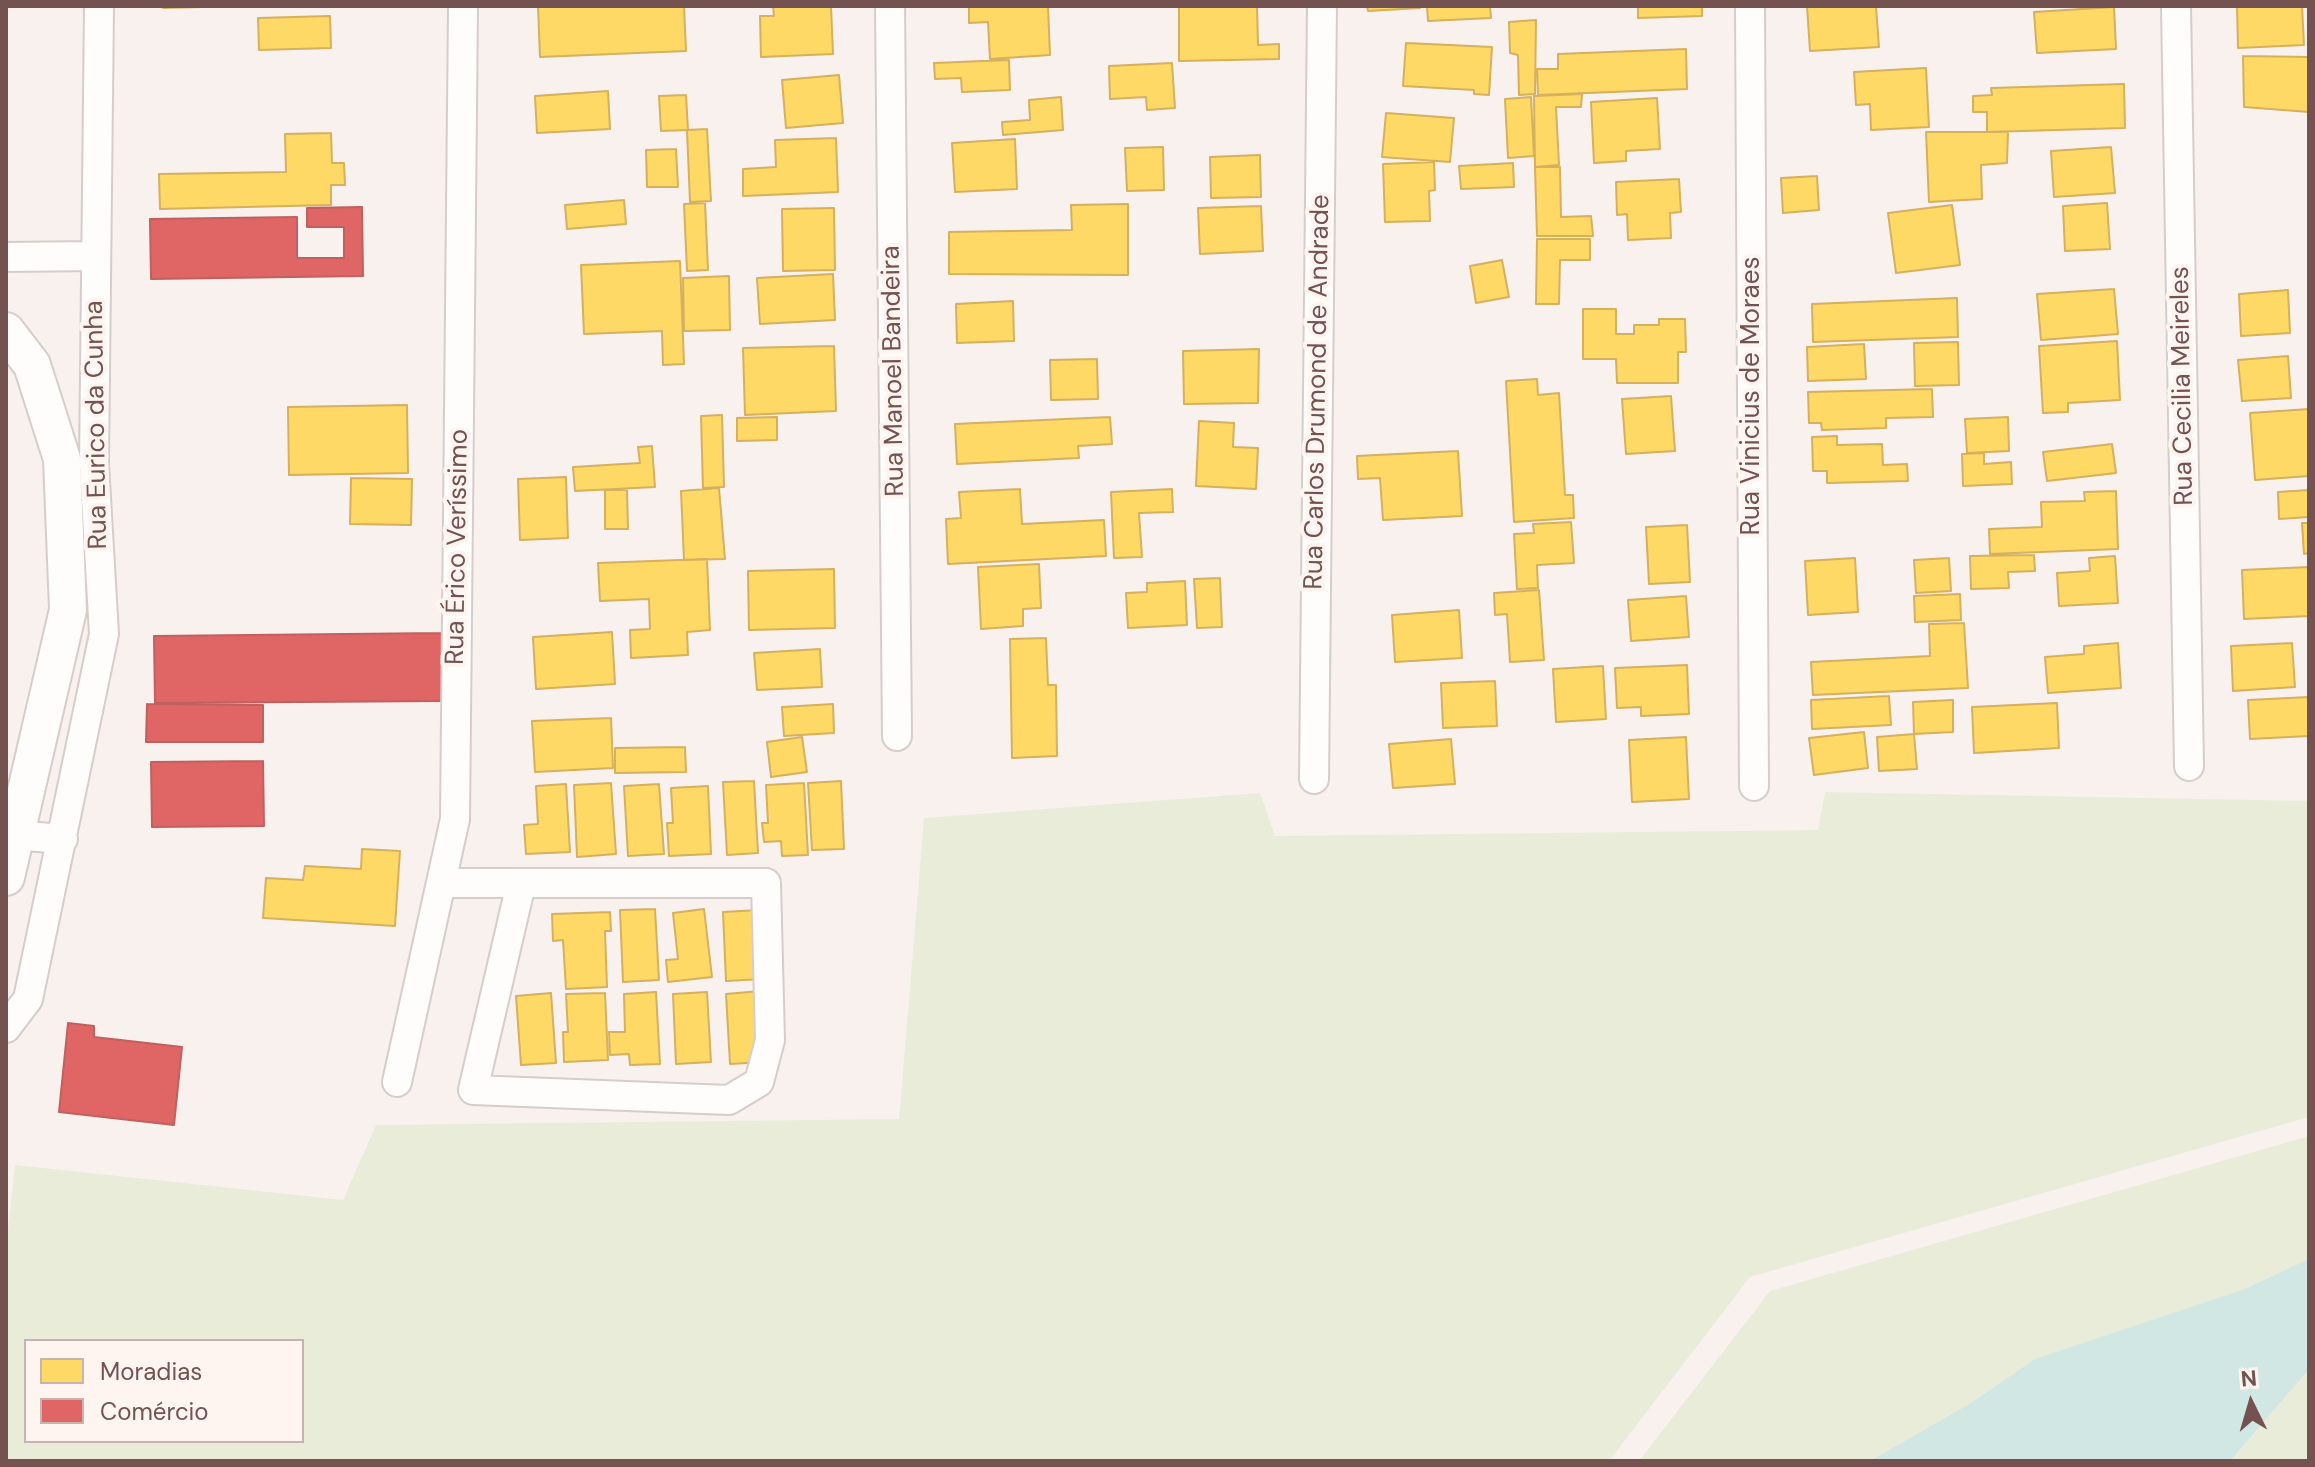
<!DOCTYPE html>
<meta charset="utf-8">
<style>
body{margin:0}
#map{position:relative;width:2315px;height:1467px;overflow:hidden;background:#f8f1ee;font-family:"DM Sans",sans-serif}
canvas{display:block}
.frame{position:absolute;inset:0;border:8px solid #745250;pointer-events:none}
.legend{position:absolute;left:24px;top:1339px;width:280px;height:104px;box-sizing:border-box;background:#fef5f1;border:2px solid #c7b4b1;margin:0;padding:10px 14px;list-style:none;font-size:24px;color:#745250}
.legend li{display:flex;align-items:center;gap:16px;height:40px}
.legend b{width:40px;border:2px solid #c7b4b1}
.north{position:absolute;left:2211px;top:1363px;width:80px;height:80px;-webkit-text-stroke:6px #fef5f1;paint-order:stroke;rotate:355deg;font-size:22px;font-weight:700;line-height:32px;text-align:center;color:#745250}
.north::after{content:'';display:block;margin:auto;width:28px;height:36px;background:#745250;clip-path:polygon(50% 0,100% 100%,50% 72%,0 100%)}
</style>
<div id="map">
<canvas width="2315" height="1467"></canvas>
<div class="frame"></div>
<ul class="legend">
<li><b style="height:22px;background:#ffd966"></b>Moradias</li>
<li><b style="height:22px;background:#e06666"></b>Comércio</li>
</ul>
<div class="north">N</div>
</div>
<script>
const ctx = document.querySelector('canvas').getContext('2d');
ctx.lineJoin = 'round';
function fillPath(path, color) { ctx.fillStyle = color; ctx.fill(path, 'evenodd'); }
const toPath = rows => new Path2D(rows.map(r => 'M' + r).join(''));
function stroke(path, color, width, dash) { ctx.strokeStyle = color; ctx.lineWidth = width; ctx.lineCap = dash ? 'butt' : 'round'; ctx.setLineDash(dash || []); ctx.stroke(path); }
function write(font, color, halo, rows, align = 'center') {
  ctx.font = font + ' "DM Sans",sans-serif'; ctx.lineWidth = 8; ctx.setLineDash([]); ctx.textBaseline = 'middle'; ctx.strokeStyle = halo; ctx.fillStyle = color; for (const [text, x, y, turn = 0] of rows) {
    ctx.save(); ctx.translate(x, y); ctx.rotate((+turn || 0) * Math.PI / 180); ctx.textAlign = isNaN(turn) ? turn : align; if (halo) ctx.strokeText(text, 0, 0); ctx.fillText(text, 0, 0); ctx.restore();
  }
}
const green = toPath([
 [1825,792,2309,801,2309,1117,1750,1277,1609,1461,6,1461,6,1248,15,1165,343,1200,376,1125,899,1119,924,818,1260,793,1275,836,1818,830],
 [26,1341,302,1341,302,1441,26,1441],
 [2309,1136,2309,1461,1639,1461,1770,1291]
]);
const water = toPath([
 [2309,1259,2309,1369,2230,1461,1870,1461,1971,1403,2035,1359,2245,1289]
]);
const homes = toPath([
 [163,6,243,6,163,8,163,6],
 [538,6,684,6,686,51,540,57,538,6],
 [773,6,831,6,833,54,761,57,760,16,774,16,773,6],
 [969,6,1048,6,1050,55,990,59,988,22,969,23,969,6],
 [1179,6,1257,6,1258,45,1279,44,1279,59,1179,61,1179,6],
 [1367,6,1420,6,1420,8,1368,11,1367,6],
 [1427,6,1490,6,1491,18,1428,21,1427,6],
 [1638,6,1702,6,1702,16,1638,18,1638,6],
 [1807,6,1876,6,1879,47,1810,51,1807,6],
 [2237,6,2302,6,2304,45,2238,48,2237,6],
 [2114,7,2116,49,2037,53,2034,12,2114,7],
 [330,16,331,48,259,50,258,18,330,16],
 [1536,20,1535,94,1519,95,1518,55,1510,53,1509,22,1536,20],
 [1406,43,1492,47,1489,95,1474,94,1474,90,1403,86,1406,43],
 [1686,49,1687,89,1538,95,1537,69,1558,69,1558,54,1686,49],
 [2243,56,2309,57,2309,112,2244,107,2243,56],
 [1009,60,1010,90,962,92,961,78,935,79,934,63,1009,60],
 [1172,63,1175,108,1147,110,1146,97,1110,99,1109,66,1172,63],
 [1926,68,1929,127,1871,130,1870,104,1856,105,1854,72,1926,68],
 [839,75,843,123,786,128,782,80,839,75],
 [2124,84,2125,128,1987,132,1987,112,1973,112,1973,96,1992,95,1991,88,2124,84],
 [608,91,610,129,537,133,535,96,608,91],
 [1582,94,1581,107,1556,107,1559,165,1535,167,1534,96,1582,94],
 [686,95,688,130,661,131,659,96,686,95],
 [1061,97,1063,130,1003,135,1002,122,1030,120,1029,100,1061,97],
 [1531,97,1534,156,1508,158,1505,99,1531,97],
 [1657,98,1660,149,1626,151,1626,161,1594,163,1591,102,1657,98],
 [1386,113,1454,118,1450,162,1382,157,1386,113],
 [707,129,711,201,690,202,687,130,707,129],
 [1926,132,2008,132,2007,163,1981,165,1982,199,1929,202,1926,132],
 [331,133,332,163,344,163,345,185,331,185,331,205,160,209,159,174,286,172,285,134,331,133],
 [836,138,838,192,743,196,743,169,776,167,775,140,836,138],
 [1015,139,1017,189,955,192,952,143,1015,139],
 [1163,147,1164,190,1127,191,1125,148,1163,147],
 [2111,147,2115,193,2054,197,2051,151,2111,147],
 [676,149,678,187,647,187,646,150,676,149],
 [1260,155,1261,197,1211,198,1210,157,1260,155],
 [1434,162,1435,190,1429,191,1430,221,1385,222,1383,164,1434,162],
 [1513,163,1514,187,1461,189,1459,166,1513,163],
 [1535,167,1560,167,1561,217,1591,216,1593,236,1537,236,1535,167],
 [1817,176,1819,210,1783,213,1781,178,1817,176],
 [1679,179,1681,212,1670,213,1671,238,1628,240,1627,214,1617,215,1616,182,1679,179],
 [624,200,626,224,567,229,565,205,624,200],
 [705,203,708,270,687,271,684,204,705,203],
 [2107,203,2110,249,2065,251,2063,206,2107,203],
 [1128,204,1128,275,949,274,949,232,1072,230,1071,205,1128,204],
 [1952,205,1960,265,1896,273,1888,213,1952,205],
 [1261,206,1263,251,1200,254,1198,208,1261,206],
 [834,208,835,270,783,271,782,209,834,208],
 [1537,239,1590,239,1590,260,1560,260,1559,304,1536,304,1537,239],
 [1502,260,1509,297,1476,303,1470,266,1502,260],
 [680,261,684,364,663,365,662,331,584,334,581,265,680,261],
 [833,274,835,320,760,324,757,278,833,274],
 [729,276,730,330,684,331,683,278,729,276],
 [2114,289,2118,334,2041,340,2037,294,2114,289],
 [2288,290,2290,333,2241,336,2239,294,2288,290],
 [1957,298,1958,337,1813,342,1812,304,1957,298],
 [1013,301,1014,341,957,343,956,304,1013,301],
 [1583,309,1616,309,1616,334,1634,334,1634,325,1659,325,1659,319,1685,319,1686,352,1678,352,1678,383,1617,383,1616,359,1583,359,1583,309],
 [2117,341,2120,400,2068,403,2068,412,2043,413,2039,346,2117,341],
 [1958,342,1959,385,1915,386,1914,343,1958,342],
 [1864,344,1866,379,1808,381,1807,347,1864,344],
 [834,346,836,411,745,415,743,348,834,346],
 [1259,349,1258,403,1184,404,1183,351,1259,349],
 [2288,356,2291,398,2242,401,2238,360,2288,356],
 [1097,359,1098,399,1051,400,1050,360,1097,359],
 [1537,379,1538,395,1559,393,1565,495,1573,495,1574,518,1514,522,1506,381,1537,379],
 [1932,389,1933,417,1886,418,1886,428,1822,430,1821,423,1809,423,1808,392,1932,389],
 [1671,396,1675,451,1626,454,1622,399,1671,396],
 [407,405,408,473,289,475,288,407,407,405],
 [2309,409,2309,476,2255,480,2250,413,2309,409],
 [722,415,724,487,703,488,701,416,722,415],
 [777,417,777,440,737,441,737,418,777,417],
 [1110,417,1112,444,1078,446,1079,458,957,464,955,424,1110,417],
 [2008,417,2009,451,1967,453,1965,419,2008,417],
 [1199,421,1234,423,1233,447,1258,448,1256,489,1196,486,1199,421],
 [1837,436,1837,445,1882,444,1883,465,1907,464,1908,481,1827,483,1827,471,1813,471,1812,437,1837,436],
 [2112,444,2116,473,2047,481,2043,452,2112,444],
 [652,446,655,487,575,491,573,467,640,463,638,447,652,446],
 [1458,451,1462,516,1383,520,1380,478,1358,479,1357,456,1458,451],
 [1984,453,1984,464,2011,462,2012,484,1963,486,1962,454,1984,453],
 [566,477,568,538,520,540,518,479,566,477],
 [351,478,412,479,411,525,350,524,351,478],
 [719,488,725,559,684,560,681,491,719,488],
 [1020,489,1022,524,1104,520,1106,556,948,564,946,519,961,518,959,492,1020,489],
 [1172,489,1173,512,1139,513,1142,557,1114,558,1111,492,1172,489],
 [605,490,627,490,628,529,605,529,605,490],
 [2309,490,2309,517,2279,519,2278,492,2309,490],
 [2116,491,2118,549,1990,554,1989,529,2042,527,2041,502,2085,501,2084,492,2116,491],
 [1571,522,1574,563,1537,565,1538,588,1517,589,1514,534,1534,533,1533,524,1571,522],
 [2302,523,2309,523,2309,553,2304,554,2302,523],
 [1687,525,1690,582,1649,584,1646,527,1687,525],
 [2034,555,2035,571,2008,572,2009,588,1971,589,1970,556,2034,555],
 [2115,556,2118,603,2059,606,2057,573,2090,571,2089,558,2115,556],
 [1855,558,1858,612,1808,615,1805,561,1855,558],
 [1949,558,1951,591,1916,593,1914,560,1949,558],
 [707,559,710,630,687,632,688,655,631,658,630,630,650,629,649,599,600,601,598,563,707,559],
 [1039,564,1041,608,1023,609,1023,626,981,629,978,567,1039,564],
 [2309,567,2309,616,2244,619,2242,570,2309,567],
 [834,569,835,628,749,630,748,571,834,569],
 [1220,578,1222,627,1197,628,1194,579,1220,578],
 [1185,581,1187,625,1128,628,1126,593,1147,592,1147,583,1185,581],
 [1539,590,1544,660,1510,662,1507,614,1495,615,1494,593,1539,590],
 [1960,594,1961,620,1915,622,1914,596,1960,594],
 [1686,596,1689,637,1631,641,1628,600,1686,596],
 [1459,610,1462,658,1395,662,1392,615,1459,610],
 [1964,623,1968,688,1813,695,1811,662,1930,656,1929,624,1964,623],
 [612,632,615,684,536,689,533,637,612,632],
 [1046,638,1048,685,1056,685,1057,756,1012,758,1010,639,1046,638],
 [2118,643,2121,688,2048,693,2045,657,2084,654,2084,646,2118,643],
 [2292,643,2295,687,2233,691,2231,646,2292,643],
 [820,649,822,687,757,690,754,653,820,649],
 [1687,665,1689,714,1641,716,1641,707,1617,708,1615,668,1687,665],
 [1603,666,1606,719,1556,722,1553,669,1603,666],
 [1495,681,1497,726,1443,728,1441,683,1495,681],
 [1889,696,1891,725,1812,729,1811,700,1889,696],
 [2309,697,2309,736,2250,739,2248,700,2309,697],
 [1953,700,1953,732,1914,734,1913,702,1953,700],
 [2057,703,2059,748,1974,753,1972,707,2057,703],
 [833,704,834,733,784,736,782,707,833,704],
 [611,718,613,768,535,772,532,721,611,718],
 [1864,732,1868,768,1814,775,1809,738,1864,732],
 [1914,734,1917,769,1879,771,1877,737,1914,734],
 [802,737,807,772,771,777,767,742,802,737],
 [1686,737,1689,799,1632,802,1629,740,1686,737],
 [1451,739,1455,784,1393,788,1389,744,1451,739],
 [685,747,686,772,615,773,615,748,685,747],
 [754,781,758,853,727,855,723,782,754,781],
 [841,781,844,849,812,850,808,783,841,781],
 [611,783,616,854,577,857,574,785,611,783],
 [804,783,808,855,782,856,781,841,764,842,762,823,768,823,766,785,804,783],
 [566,784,570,852,526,854,524,825,538,824,536,786,566,784],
 [659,784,664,854,628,856,624,786,659,784],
 [708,786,711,854,669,856,667,823,673,823,671,788,708,786],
 [362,849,400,851,395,926,263,918,266,878,303,880,305,866,361,869,362,849],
 [655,909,659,980,623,982,620,910,655,909],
 [704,909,712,977,668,982,666,960,678,959,673,913,704,909],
 [759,910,762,979,726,981,723,912,759,910],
 [610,912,611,931,605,931,607,987,566,989,563,940,553,941,552,914,610,912],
 [760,991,764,1062,730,1064,726,994,760,991],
 [656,992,660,1064,630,1065,629,1054,610,1055,609,1032,625,1032,624,994,656,992],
 [707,992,711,1062,676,1064,673,994,707,992],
 [551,993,556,1063,521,1065,516,996,551,993],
 [605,993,608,1060,564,1062,563,1032,568,1032,566,994,605,993]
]);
const shops = toPath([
 [362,207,363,276,151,279,150,219,297,217,297,258,344,258,344,227,307,227,307,208,362,207],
 [442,633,443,701,155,703,154,636,442,633],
 [147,704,263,705,263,742,146,742,147,704],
 [263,761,264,826,152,827,151,762,263,761],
 [68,1023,94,1026,94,1037,182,1047,174,1125,59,1112,68,1023]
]);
const minor = toPath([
 [890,6,897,736],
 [1750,6,1754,786],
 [2176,6,2189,766],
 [6,257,94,256],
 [1314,779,1322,6],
 [13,835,63,839],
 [443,883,766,883,770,1040,759,1082,729,1100,473,1090,521,884],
 [6,1028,28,999,104,634,94,464,99,6],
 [397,1082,455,819,463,6]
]);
const tertiary = toPath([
 [6,331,32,365,62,459,68,610,6,877]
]);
const streetNames = [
 ["Rua Manoel Bandeira",894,371,-91],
 ["Rua Cecilia Meireles",2183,386,-91],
 ["Rua Carlos Drumond de Andrade",1318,392,-89],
 ["Rua Vinicius de Moraes",1752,396,-90],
 ["Rua Eurico da Cunha",97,425,-91],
 ["Rua Érico Veríssimo",458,547,-89]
];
fillPath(green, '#eaecda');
fillPath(water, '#d1e7e3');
fillPath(homes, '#ffd966');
stroke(homes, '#d5b05f', 2);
fillPath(shops, '#e06666');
stroke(shops, '#c0605f', 2);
stroke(minor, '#d6cdcb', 32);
stroke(tertiary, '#d6cdcb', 40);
stroke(minor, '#fefdfc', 28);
stroke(tertiary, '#fefdfc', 36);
write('26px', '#745250', '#fef5f1', streetNames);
</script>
